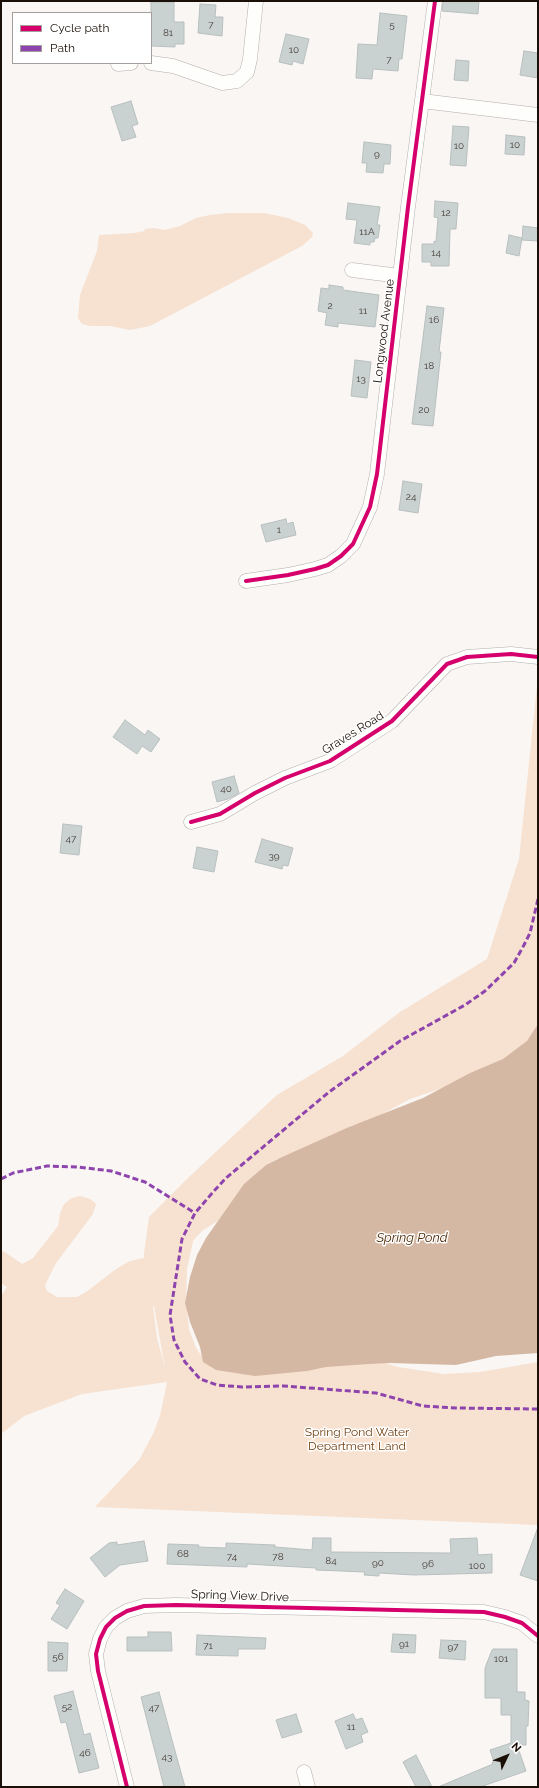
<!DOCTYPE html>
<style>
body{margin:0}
#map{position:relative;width:539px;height:1788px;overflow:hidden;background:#f9f6f4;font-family:Raleway,sans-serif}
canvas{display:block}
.frame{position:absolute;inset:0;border:2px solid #1b1008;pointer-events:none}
.legend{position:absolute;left:12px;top:12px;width:140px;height:52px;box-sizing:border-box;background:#fff;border:1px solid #a49f9c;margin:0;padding:5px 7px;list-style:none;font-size:12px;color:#1b1008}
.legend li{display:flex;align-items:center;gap:8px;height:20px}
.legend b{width:20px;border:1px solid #a49f9c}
.north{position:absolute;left:487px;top:1736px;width:40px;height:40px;-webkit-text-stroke:3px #fff;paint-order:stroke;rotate:47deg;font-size:11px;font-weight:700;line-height:16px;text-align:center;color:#1b1008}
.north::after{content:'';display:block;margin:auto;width:14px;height:18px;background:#1b1008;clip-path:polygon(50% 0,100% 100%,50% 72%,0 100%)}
</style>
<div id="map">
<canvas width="539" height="1788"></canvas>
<div class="frame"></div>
<ul class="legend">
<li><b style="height:5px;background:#d6006c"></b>Cycle path</li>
<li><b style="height:5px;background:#8e44ad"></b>Path</li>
</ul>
<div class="north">N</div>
</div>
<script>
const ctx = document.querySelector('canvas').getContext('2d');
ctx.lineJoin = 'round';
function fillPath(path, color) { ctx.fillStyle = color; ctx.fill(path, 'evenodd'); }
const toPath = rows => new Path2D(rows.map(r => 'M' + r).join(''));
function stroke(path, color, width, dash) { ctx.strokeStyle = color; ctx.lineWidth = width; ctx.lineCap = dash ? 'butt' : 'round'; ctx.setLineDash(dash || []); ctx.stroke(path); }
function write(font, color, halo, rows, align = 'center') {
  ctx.font = font + ' Raleway,sans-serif'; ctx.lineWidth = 3; ctx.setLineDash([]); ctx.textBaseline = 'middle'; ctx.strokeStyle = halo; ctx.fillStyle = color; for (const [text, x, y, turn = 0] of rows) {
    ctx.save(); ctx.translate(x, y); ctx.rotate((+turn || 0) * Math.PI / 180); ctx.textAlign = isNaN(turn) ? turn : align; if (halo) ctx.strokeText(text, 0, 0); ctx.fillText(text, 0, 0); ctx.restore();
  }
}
const green = toPath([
 [228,213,264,213,288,218,305,225,313,233,312,237,302,246,150,326,130,330,110,326,90,326,82,324,78,318,80,295,97,251,99,235,134,233,145,231,144,229,154,228,165,230,180,226,196,218,210,215],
 [538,676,538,1042,469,1079,410,1099,371,1120,353,1125,333,1137,275,1160,263,1167,218,1221,203,1230,193,1241,187,1269,186,1298,189,1329,196,1348,203,1358,320,1365,382,1362,398,1367,444,1374,480,1372,538,1362,538,1525,95,1507,139,1460,153,1434,160,1416,167,1382,82,1394,24,1416,1,1434,1,1296,7,1287,1,1283,1,1251,5,1252,22,1264,33,1258,58,1226,60,1213,64,1204,72,1198,80,1196,90,1199,96,1204,93,1214,56,1263,45,1285,47,1291,57,1297,77,1297,86,1292,116,1269,130,1261,144,1258,144,1253,149,1217,190,1176,277,1095,343,1056,400,1012,487,959,519,859],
 [153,1306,154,1306,165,1368,157,1338]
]);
const water = toPath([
 [538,1024,538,1353,496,1356,456,1365,390,1363,369,1364,326,1367,307,1371,255,1376,216,1370,203,1362,200,1347,190,1322,185,1303,190,1277,197,1255,206,1238,244,1184,266,1165,280,1158,349,1127,423,1098,470,1073,503,1059,527,1041]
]);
const building = toPath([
 [443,1,479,1,478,14,442,11,443,1],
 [151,2,174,2,174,22,184,22,184,44,175,44,175,47,151,46,151,2],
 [200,4,216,5,215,17,223,17,222,36,198,33,200,4],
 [380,13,407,16,402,59,399,59,398,71,373,69,372,79,356,78,358,44,377,45,380,13],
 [286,34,309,39,303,64,293,61,292,65,279,62,286,34],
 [524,51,538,53,538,78,520,75,524,51],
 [456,60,469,61,468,81,454,80,456,60],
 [131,101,138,124,132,126,136,137,122,141,111,107,131,101],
 [453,126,469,127,466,166,450,165,453,126],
 [506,135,525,137,524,155,505,154,506,135],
 [364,142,391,145,390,164,384,164,383,173,366,172,367,163,362,163,364,142],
 [435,201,458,203,456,229,450,229,449,266,431,266,431,262,422,262,422,244,434,244,434,241,436,242,438,218,434,217,435,201],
 [348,203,380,207,377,225,380,225,378,238,375,238,374,242,370,242,370,245,354,243,357,220,346,219,348,203],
 [523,226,538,228,538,241,522,240,523,226],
 [509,235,522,238,519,256,506,253,509,235],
 [329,285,343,287,343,290,379,295,375,327,338,323,338,327,325,325,327,313,318,311,321,288,329,289,329,285],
 [427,306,444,308,439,352,441,352,433,426,412,424,427,306],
 [355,360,371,362,367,398,351,396,355,360],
 [403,481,422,484,418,513,399,510,403,481],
 [286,519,287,524,293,522,296,535,266,542,261,525,286,519],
 [125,720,145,735,148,730,160,739,151,752,142,746,137,754,113,737,125,720],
 [234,776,239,793,228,799,217,802,212,782,234,776],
 [63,824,82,826,79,855,60,853,63,824],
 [262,839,293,848,288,866,283,865,282,869,255,862,262,839],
 [197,847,218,851,214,872,193,868,197,847],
 [537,1530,538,1530,538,1581,520,1575,537,1530],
 [313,1538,331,1538,331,1552,451,1553,450,1539,477,1538,478,1555,492,1554,492,1573,414,1575,379,1573,379,1576,364,1575,365,1572,316,1570,316,1568,247,1564,247,1567,167,1564,168,1544,199,1545,198,1547,226,1548,226,1543,275,1545,275,1547,312,1550,313,1538],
 [144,1541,148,1561,120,1565,105,1577,90,1558,109,1543,117,1542,117,1545,144,1541],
 [65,1589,84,1601,67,1629,51,1619,60,1605,56,1603,65,1589],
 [148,1632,171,1632,172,1651,127,1651,127,1637,148,1637,148,1632],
 [393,1634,416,1635,415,1653,391,1652,393,1634],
 [197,1635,266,1638,265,1649,238,1649,238,1656,196,1655,197,1635],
 [441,1640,466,1641,465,1660,439,1658,441,1640],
 [48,1642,68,1643,67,1671,48,1671,48,1642],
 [494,1649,517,1649,517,1692,525,1692,525,1700,529,1701,528,1726,526,1726,526,1745,517,1745,526,1771,480,1787,438,1787,493,1764,492,1762,494,1762,490,1750,511,1743,511,1715,501,1715,501,1698,485,1698,485,1668,492,1650,494,1649],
 [73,1691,84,1735,90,1733,99,1768,79,1773,66,1722,61,1723,54,1696,73,1691],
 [159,1692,172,1740,185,1787,164,1787,141,1697,159,1692],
 [296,1714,302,1732,282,1738,276,1720,296,1714],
 [353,1714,356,1720,362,1718,368,1732,361,1735,363,1742,346,1749,335,1721,353,1714],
 [416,1755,432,1787,416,1787,403,1762,416,1755]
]);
const minor = toPath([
 [151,63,173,66,222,83,237,81,247,72,250,59,256,1],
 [118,64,131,63],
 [422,101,538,115],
 [352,270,400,276],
 [246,581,288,575,315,569,328,565,341,556,353,544,370,507,377,474,408,207,435,1],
 [191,822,220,814,255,793,285,778,330,761,392,721,447,664,467,657,511,654,538,657],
 [304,1772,308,1787],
 [127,1787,98,1671,96,1654,100,1639,106,1627,115,1618,127,1611,144,1606,176,1605,484,1612,505,1617,522,1623,538,1636]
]);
const quiet = toPath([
 [538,899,530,933,524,945,514,963,485,991,465,1005,400,1041,329,1092,226,1178,214,1191,195,1213,182,1239,170,1315,174,1340,185,1362,200,1379,217,1385,242,1387,284,1386,376,1393,423,1406,456,1408,538,1409],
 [1,1179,13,1173,47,1166,78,1167,111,1171,145,1182,195,1213]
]);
const cycleway = toPath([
 [246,581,288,575,315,569,328,565,341,556,353,544,370,507,377,474,408,207,435,1],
 [191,822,220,814,255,793,285,778,330,761,392,721,447,664,467,657,511,654,538,657],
 [127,1787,98,1671,96,1654,100,1639,106,1627,115,1618,127,1611,144,1606,176,1605,484,1612,505,1617,522,1623,538,1636]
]);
const numberNames = [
 ["7",211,25],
 ["5",392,25],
 ["81",168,33],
 ["10",294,50],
 ["7",389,60],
 ["10",515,145],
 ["10",459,146],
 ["9",377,154],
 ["12",446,213],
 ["11A",367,232],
 ["14",436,253],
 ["2",330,306],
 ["11",363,311],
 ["16",434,320],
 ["18",429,366],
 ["13",361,379],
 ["20",424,410],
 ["24",411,497],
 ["1",279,530],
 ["40",226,789],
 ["47",71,839],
 ["39",274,856],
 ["68",183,1554],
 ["74",232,1557],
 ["78",278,1557],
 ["84",331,1561],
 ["90",378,1563],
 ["96",428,1564],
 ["100",477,1566],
 ["91",404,1644],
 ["71",208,1646],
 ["97",453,1647],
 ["56",58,1657],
 ["101",501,1659],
 ["52",67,1707],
 ["47",154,1708],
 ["11",351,1727],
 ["46",85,1753],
 ["43",167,1757]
];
const streetNames = [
 ["Longwood Avenue",384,331,-83],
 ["Graves Road",353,733,-32],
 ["Spring View Drive",240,1596,2]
];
const parkNames = [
 ["Spring Pond Water",357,1432],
 ["Department Land",357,1446]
];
const waterNames = [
 ["Spring Pond",412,1238]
];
fillPath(green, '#f7e1d0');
fillPath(water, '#d5b8a3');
fillPath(building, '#cad1d1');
stroke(building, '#b8bfbf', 1);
stroke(minor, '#b5aea9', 15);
stroke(minor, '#fefefd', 14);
stroke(quiet, '#8e44ad', 3, [6, 3]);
stroke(cycleway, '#d6006c', 4);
write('10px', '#47403a', null, numberNames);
write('12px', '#1b1008', '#fff', streetNames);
write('12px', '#744111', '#fff', parkNames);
write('italic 13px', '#4e2803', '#fff', waterNames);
</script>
